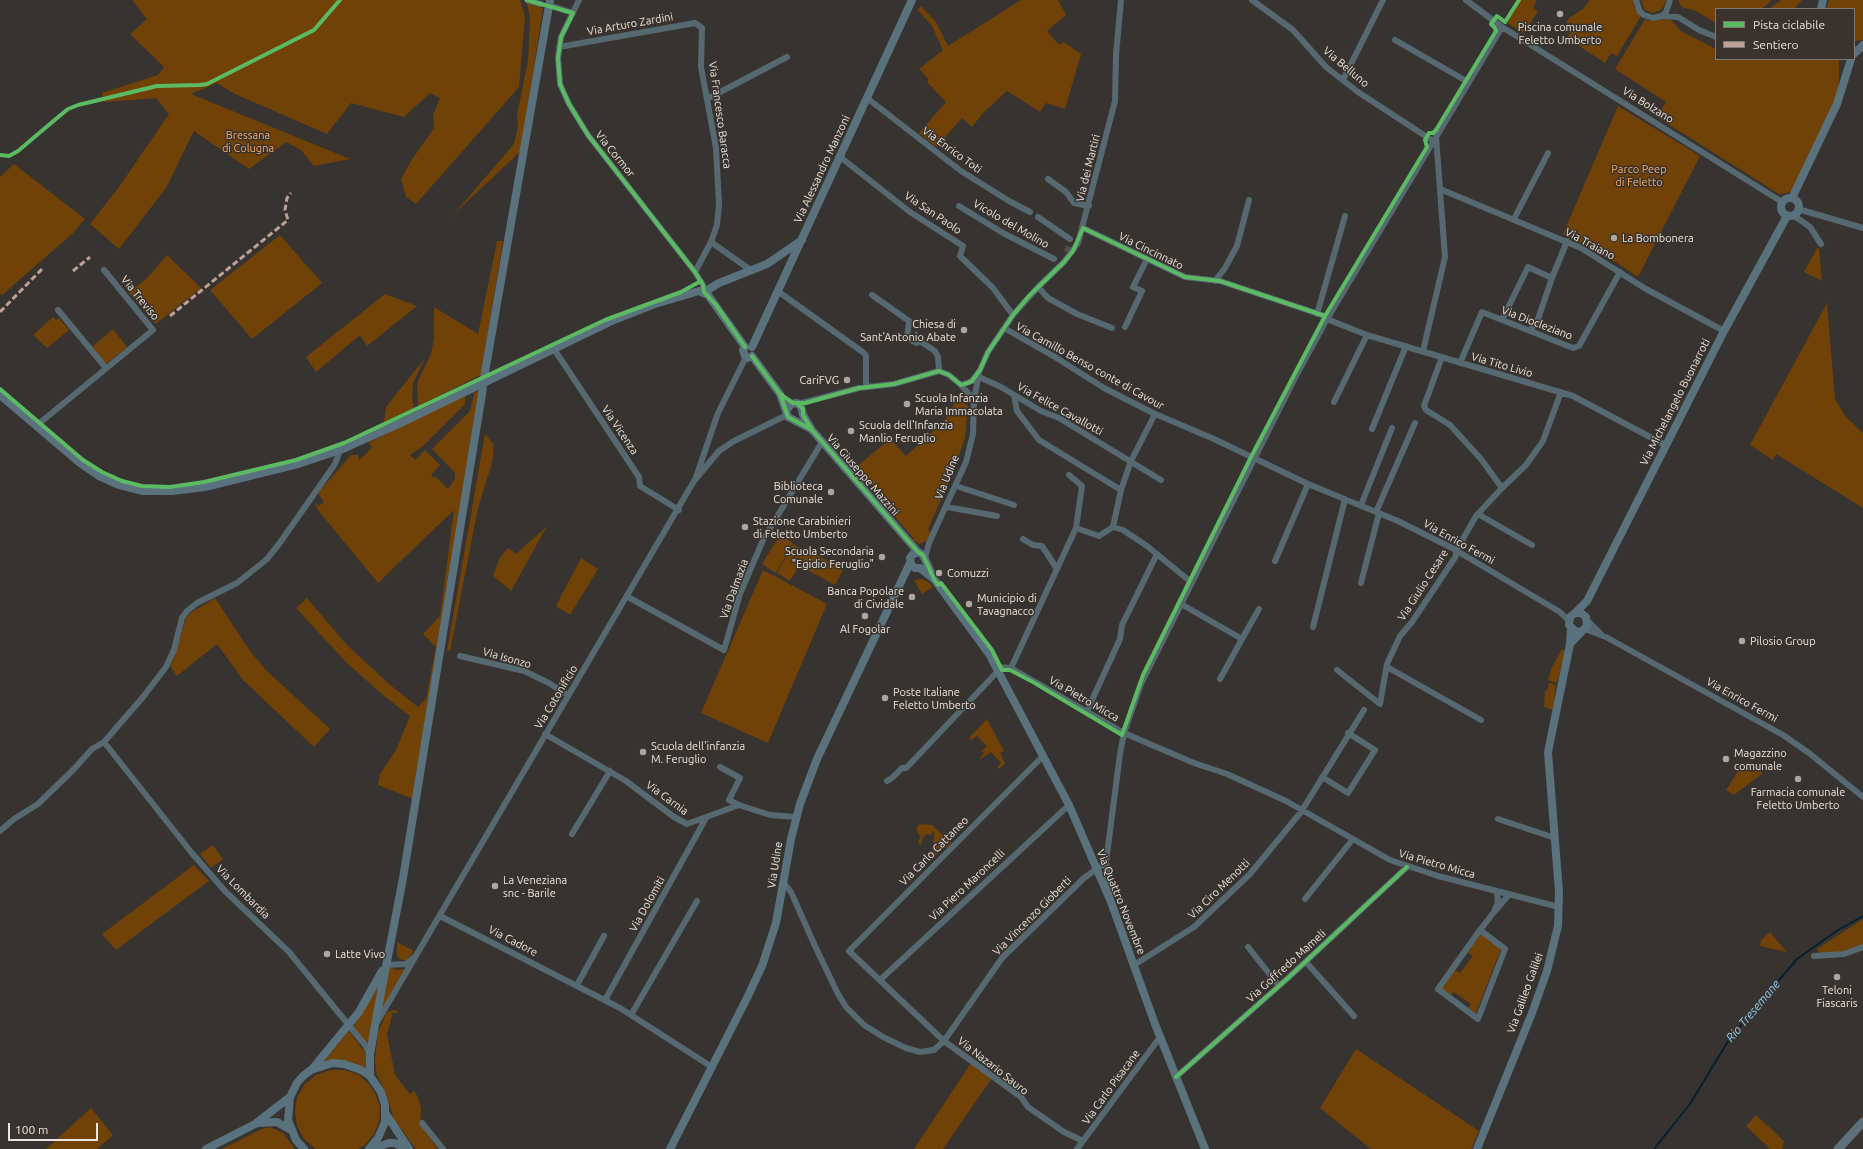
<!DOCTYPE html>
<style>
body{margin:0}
#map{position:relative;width:1863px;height:1149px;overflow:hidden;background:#373330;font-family:Ubuntu,sans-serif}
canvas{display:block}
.legend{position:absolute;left:1715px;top:8px;width:140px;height:52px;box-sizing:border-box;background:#3a332d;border:1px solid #807a75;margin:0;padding:5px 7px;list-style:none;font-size:12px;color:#eae5e1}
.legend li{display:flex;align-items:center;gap:8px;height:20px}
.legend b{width:20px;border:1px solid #807a75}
.scale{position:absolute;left:8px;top:1123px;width:90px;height:18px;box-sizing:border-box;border:2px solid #eae5e1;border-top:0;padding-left:5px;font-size:12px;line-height:14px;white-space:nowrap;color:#eae5e1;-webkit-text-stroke:3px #3a332d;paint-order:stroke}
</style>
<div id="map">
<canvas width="1863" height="1149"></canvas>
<ul class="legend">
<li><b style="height:5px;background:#5cba63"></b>Pista ciclabile</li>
<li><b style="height:5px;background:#bda197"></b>Sentiero</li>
</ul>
<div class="scale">100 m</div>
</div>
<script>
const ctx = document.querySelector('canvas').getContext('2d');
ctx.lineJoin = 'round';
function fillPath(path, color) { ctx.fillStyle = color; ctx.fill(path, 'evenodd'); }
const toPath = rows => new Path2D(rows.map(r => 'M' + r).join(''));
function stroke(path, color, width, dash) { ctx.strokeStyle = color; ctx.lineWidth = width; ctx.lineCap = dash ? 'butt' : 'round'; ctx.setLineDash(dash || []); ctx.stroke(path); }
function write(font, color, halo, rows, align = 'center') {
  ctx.font = font + ' Ubuntu,sans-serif'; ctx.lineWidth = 3; ctx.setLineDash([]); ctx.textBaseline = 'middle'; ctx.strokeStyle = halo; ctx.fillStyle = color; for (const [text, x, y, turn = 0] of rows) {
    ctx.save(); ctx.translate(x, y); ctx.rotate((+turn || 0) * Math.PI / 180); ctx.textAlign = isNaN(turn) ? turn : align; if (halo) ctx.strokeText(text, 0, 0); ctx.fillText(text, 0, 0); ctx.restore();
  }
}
const green = toPath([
 [132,0,520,0,525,17,519,87,416,204,406,197,401,179,411,161,434,128,433,115,440,98,430,93,404,117,351,103,327,134,235,94,217,83,191,94,350,159,314,166,301,150,286,142,249,169,194,131,166,188,119,249,90,224,119,187,169,114,156,98,104,102,102,93,158,75,164,67,130,34,147,19],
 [1021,0,1058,0,1066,15,1047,31,1059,45,1064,42,1081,54,1065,109,1046,103,1040,112,1007,91,983,113,972,127,962,118,936,147,919,133,946,102,927,82,929,79,919,69,943,50,932,26,918,10,921,6,936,22,948,46],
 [1521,0,1537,0,1533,8,1538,11,1524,33,1507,23],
 [1590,0,1633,0,1634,6,1641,16,1617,56,1611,53,1605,63,1567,38,1570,33,1567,30,1572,23,1570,22,1569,24,1566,23,1569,18,1583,9],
 [1641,0,1666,0,1665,3,1661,10,1653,13,1645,10],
 [1678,0,1772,0,1762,9,1716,9,1716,23,1694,10,1684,8,1681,6],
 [1781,0,1802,0,1794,9,1769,9],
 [1829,0,1863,0,1863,40,1854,41,1854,9,1826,9],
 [527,3,543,8,521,151,459,209,450,222,459,208,514,144,518,127,517,115,528,61,530,18],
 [1645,19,1651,21,1668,19,1672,21,1681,31,1716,49,1716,59,1839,59,1839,83,1835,101,1792,190,1788,193,1779,194,1657,117,1666,102,1615,69],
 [1618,106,1700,156,1638,277,1619,264,1563,234],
 [14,164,85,219,72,234,2,295,0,293,0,177],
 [280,235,322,283,252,339,210,290],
 [497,241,503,241,481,375,418,406,417,383,431,354,434,338,434,307,478,334],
 [1817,248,1819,249,1822,281,1804,272],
 [167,255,201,288,156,324,129,293,149,276],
 [385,294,417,306,367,346,360,335,316,372,306,357],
 [1827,303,1835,399,1846,417,1863,433,1863,508,1776,454,1773,460,1750,445],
 [53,317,56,320,59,318,69,330,47,348,33,335],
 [113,329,127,347,106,364,92,347],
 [425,358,413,383,412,397,414,408,384,422,386,407],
 [481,389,413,799,378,785,380,774,396,750,410,716,384,696,346,662,296,608,307,598,346,644,389,684,418,707,426,699,436,647,423,634,440,616,454,510,378,583,317,509,315,503,319,506,324,502,318,493,351,455,358,455,359,460,364,456,372,447,368,443,465,395,465,404,423,446,410,455,415,460,425,450,440,465,431,475,434,478,435,476,448,489,455,479,455,473,432,449,470,411,474,393],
 [957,399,968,406,965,438,954,470,928,529,931,535,928,540,920,544,912,540,914,539,877,496,877,489,875,486,869,485,855,468,890,439,906,456,945,420],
 [485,434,494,445,492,463,478,508,450,651,447,651],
 [547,526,511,591,493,576,500,557,508,548,516,554],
 [780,535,793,543,776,573,762,564],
 [793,544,808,553,812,552,843,570,835,585,800,566,806,555,790,581,777,573],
 [581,558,598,569,570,615,556,606],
 [763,570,827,604,768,743,701,713],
 [921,579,927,581,933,587,922,594,914,580],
 [215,598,250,651,267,671,330,729,314,747,243,680,217,644,177,676,170,666,175,656,186,618,192,612],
 [1562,649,1565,651,1557,683,1548,680,1552,667],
 [1549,683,1556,685,1553,710,1544,707,1545,690,1547,691],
 [987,719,1004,751,1000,753,1005,763,999,769,997,767,1001,763,991,752,981,759,980,758,984,753,982,751,987,746,977,736,971,740,969,738],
 [1744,762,1763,773,1734,795,1726,790],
 [919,824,932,825,951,843,947,848,943,846,939,848,938,853,929,862,925,858,933,851,934,833,933,831,931,835,927,834,923,837,922,843,920,845,918,841,921,838,916,829],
 [213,845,223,859,211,868,200,854],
 [194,865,209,881,116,950,102,934],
 [1863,919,1863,945,1845,952,1819,953,1817,949],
 [1770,932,1787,952,1760,946,1761,940],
 [1481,934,1501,949,1476,1013,1468,1008,1471,1004,1454,992,1451,995,1441,988,1455,970,1460,973,1473,956,1468,952],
 [397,942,414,951,406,960,401,960,397,956],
 [388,967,397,970,406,969,380,1015],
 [380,977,368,1047,353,1027,362,1014],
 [394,1010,398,1011,397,1014,393,1012,387,1034,395,1075,410,1094,414,1091,418,1097,421,1108,420,1125,438,1149,416,1149,394,1119,385,1091,377,1076,375,1059,378,1032,387,1012],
 [349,1031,366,1054,366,1071,351,1062,338,1060,324,1061],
 [1356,1049,1479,1131,1471,1149,1371,1149,1320,1108],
 [973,1060,994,1075,943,1149,914,1149],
 [330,1070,345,1070,359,1075,369,1084,376,1095,380,1108,379,1121,374,1134,366,1144,358,1149,316,1149,304,1139,297,1126,295,1112,297,1097,305,1084,316,1075],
 [91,1108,113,1135,97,1149,46,1149],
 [1756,1115,1784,1141,1782,1149,1770,1149,1746,1126],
 [270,1127,283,1133,295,1149,222,1149,262,1129]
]);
const stream = toPath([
 [1654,1149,1690,1104,1730,1038,1797,959,1838,930,1863,916]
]);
const streetTunnel = toPath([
 [1065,248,1071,251]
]);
const street = toPath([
 [527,0,541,4],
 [579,0,561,37,558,58,560,84,569,104,588,135,695,272,703,285,704,292],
 [1252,0,1293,30,1326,67,1358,92,1433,141],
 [1466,0,1502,27,1782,202],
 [1636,0,1640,12,1644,15,1653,18,1662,16,1666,12,1670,0],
 [555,7,573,13],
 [1662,16,1678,17,1699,30,1716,37],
 [1395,40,1468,82],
 [559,47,695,23,702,28,701,67,716,148,719,205,717,225,711,242,695,272],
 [1343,80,1383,0],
 [867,98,961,171,1009,201,1030,212],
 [707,99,787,57],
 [839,156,910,212,963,246,960,256,993,288,1013,315],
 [1048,179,1066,192,1074,203,1089,206],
 [1440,189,1581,248,1646,289,1724,331],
 [959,206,1003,233,1054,259],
 [1798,209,1863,228],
 [1793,215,1810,227,1821,244],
 [1038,217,1070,239],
 [1514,219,1548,153],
 [1083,228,1185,277,1220,281,1328,317],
 [711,242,752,271],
 [1215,281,1225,268,1237,246,1249,200],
 [1038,287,1048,298,1077,314,1112,328],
 [779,292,864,353,866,356,866,387],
 [872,295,909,321,907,338,916,343,920,341,935,351,938,357,939,371],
 [58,310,106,368],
 [1317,314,1345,216],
 [1327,319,1367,335,1573,396,1665,445],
 [1502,320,1528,267,1552,278,1567,241],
 [1125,327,1142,291,1133,287,1147,259],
 [1004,328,1055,357,1104,388,1153,413,1214,439,1308,484,1398,521,1452,548,1560,612,1569,621],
 [1530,330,1537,322,1552,278],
 [554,349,639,477,640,486,679,510],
 [1423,351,1445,257,1436,136],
 [1442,357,1424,406,1426,410,1450,425,1481,459,1502,488],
 [1460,363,1482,312,1573,348,1579,346,1620,272],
 [939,371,949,375,961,385,972,381,980,370,988,352,1013,315,1038,287,1064,262,1078,243,1115,101,1116,55,1121,0],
 [979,377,1001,387,1041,411,1059,418,1161,480],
 [961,385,974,400],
 [1014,395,1017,411,1039,440,1121,490],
 [1334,402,1367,335],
 [798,404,859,388,894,384,939,371],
 [36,426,153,330,104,270],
 [1372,429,1406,346],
 [695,480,718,413,746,357],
 [956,486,1014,505],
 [1361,505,1392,428],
 [947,507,997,516],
 [1376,512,1415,423],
 [1478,514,1532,545],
 [1113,527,1123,530,1147,546,1191,582],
 [1076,528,1099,536,1113,527,1121,490,1131,461,1155,414],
 [1023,539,1033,545,1042,546,1057,569],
 [925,558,929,543,966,462,973,434,974,400,979,373],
 [1275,561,1308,484],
 [1361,583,1379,513],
 [628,597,724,650,740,594,763,540,822,442],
 [1181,604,1242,639,1220,679],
 [1588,621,1601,634],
 [1313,627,1345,499],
 [1585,629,1606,637,1783,735,1809,753,1863,797],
 [1242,639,1259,609],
 [460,656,524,671,547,682,568,695],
 [996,667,1011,668,1124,733,1194,763,1227,774,1286,801,1390,860,1438,876,1559,907],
 [1387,667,1481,720],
 [1011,668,1076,528,1082,486,1069,475],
 [1337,670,1380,704,1387,664,1400,636,1412,622,1456,556,1456,551,1476,516,1502,488,1526,465,1543,441,1561,392],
 [1087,711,1120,639,1122,625,1157,554],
 [545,734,626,781,674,817,687,824,739,805,770,815,796,817],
 [104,742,191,852,225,891,289,952,365,1045,370,1055],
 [1043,756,849,951,944,1041,1021,1097,1028,1107,1064,1132,1083,1141],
 [720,767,740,778,729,800,739,805],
 [1322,777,1348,793,1375,750,1348,733],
 [887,781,892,778,902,768,906,768,910,764,998,671],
 [1498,819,1555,838],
 [0,831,14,819,38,804,73,770,92,749,104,742,143,697,166,667,174,650,182,618,187,611,197,603,237,583,266,560,279,544,335,464,340,450],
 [572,834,610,771],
 [784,883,791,892,815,946,838,994,846,1007,864,1025,885,1038,906,1048,920,1052,934,1050,944,1041,1002,958,1084,878,1106,862],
 [1111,897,1106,862,1120,754,1124,733,1141,684,1297,374,1327,319,1502,27],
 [1305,899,1353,839],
 [1495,909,1498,903,1497,891],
 [440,916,620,1008,712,1067],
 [1480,930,1505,949,1478,1019,1438,989,1480,930,1494,912,1507,897,1507,894],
 [1248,947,1279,986],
 [1814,956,1844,954,1863,947],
 [1306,962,1354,1016],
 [385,965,406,964,413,958],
 [1134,965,1194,927,1250,874,1301,812,1364,710],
 [880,980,1069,805],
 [577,985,604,936],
 [605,1000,706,818],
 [631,1015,697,901],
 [376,1024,694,481,719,451,734,441,787,415],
 [1176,1077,1288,978,1407,867],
 [422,1123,443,1149],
 [1077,1149,1160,1037]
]);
const secondary = toPath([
 [1821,9,1823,0],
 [1854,54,1863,45],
 '1781 207a9 9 0 1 1 18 0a9 9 0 1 1-18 0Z',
 [1792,198,1837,104,1851,59],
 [704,292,719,283,767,264,802,240],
 [745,347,743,350,745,356,748,358,752,356],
 [752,347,912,0],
 [752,356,780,394,788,417,811,429],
 [485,372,550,0],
 [0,395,80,463,99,476,119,485,142,491,172,491,205,487,298,464,340,450,403,422,614,320,655,304,699,291,708,295,745,347],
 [786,411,791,404,797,403,801,406,803,415,812,430,918,552],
 [934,579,920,568,915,568,911,565,910,558,913,554,918,552,923,555,934,579,989,654,1069,805,1111,902,1155,1024,1205,1149],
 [1575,613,1587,601,1724,331,1787,216],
 [1570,644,1587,626,1586,617,1581,613,1575,613,1570,617,1569,625,1575,631,1580,632],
 [313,1068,359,1012,382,971],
 [370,1076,370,1055,376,1019,403,878,482,394],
 [386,1114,409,1149],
 [258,1123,277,1122,291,1130],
 [206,1149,255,1124,290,1097],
 [304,1149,296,1140,288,1120,290,1097,297,1083,303,1076,311,1070,332,1063,344,1064,361,1070,370,1076,381,1092,385,1105,385,1122,378,1138,369,1149],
 [372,1149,389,1143,395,1143,406,1149],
 [670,1149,747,998,762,966,776,923,791,839,800,804,817,759,910,563],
 [1477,1149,1532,1013,1547,971,1558,926,1559,892,1548,752,1570,644,1571,629]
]);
const primary = toPath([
 [1838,1149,1863,1122]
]);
const secondaryBridge = toPath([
 [482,394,485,372]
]);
const quiet = toPath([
 [73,271,90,257],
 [0,312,42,269],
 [170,316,288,220,285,210,287,198,291,193]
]);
const cycleway = toPath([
 [527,0,573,13,561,37,558,58,560,84,569,104,588,135,695,272,703,285,704,292,716,305,745,347],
 [0,155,9,156,18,151,57,118,68,109,78,105,157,86,200,85,207,84,314,30,340,0],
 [752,356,780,394,788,417,812,430],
 [0,389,83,460,102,472,122,481,142,486,170,487,204,482,296,460,344,443,605,320,681,292,701,281],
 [780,394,793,403,805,403,859,388,894,384,939,371,949,375,961,385,968,383,972,381,980,370,988,352,1013,315,1029,296,1064,262,1073,251,1083,228,1185,277,1220,281,1325,316],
 [798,404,803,409,803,415,812,430,918,552,923,555,934,579,938,585,941,583,992,650,1002,670,1010,670,1033,682,1122,735,1143,675,1251,457,1325,316,1427,147,1425,140,1429,133,1433,133,1436,130,1496,31,1495,28,1491,24,1497,16,1505,22,1519,0],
 [1176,1077,1288,978,1407,867]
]);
const markers = [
 [1560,14,4,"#aba7a3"],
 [1614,238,4,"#aba7a3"],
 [964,330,4,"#aba7a3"],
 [847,380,4,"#aba7a3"],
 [907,404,4,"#aba7a3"],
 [851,431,4,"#aba7a3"],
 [831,492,4,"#aba7a3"],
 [745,527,4,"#aba7a3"],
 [882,557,4,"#aba7a3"],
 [939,573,4,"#aba7a3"],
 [912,597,4,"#aba7a3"],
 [969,604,4,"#aba7a3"],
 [865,616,4,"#aba7a3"],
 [1742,641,4,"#aba7a3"],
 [885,698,4,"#aba7a3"],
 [643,752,4,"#aba7a3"],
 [1726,759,4,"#aba7a3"],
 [1798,779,4,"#aba7a3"],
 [495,886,4,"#aba7a3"],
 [327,954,4,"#aba7a3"],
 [1837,977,4,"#aba7a3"]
];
const streetNames = [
 ["Via Arturo Zardini",630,24,-10],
 ["Via Belluno",1346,67,40],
 ["Via Bolzano",1648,105,32],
 ["Via Francesco Baracca",720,115,82],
 ["Via Enrico Toti",952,150,36],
 ["Via Cormor",615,154,51],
 ["Via dei Martiri",1088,168,-76],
 ["Via Alessandro Manzoni",822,169,-65],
 ["Via San Paolo",933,213,34],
 ["Vicolo del Molino",1011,224,30],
 ["Via Traiano",1590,244,28],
 ["Via Cincinnato",1151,251,26],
 ["Via Treviso",140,298,51],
 ["Via Diocleziano",1537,323,21],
 ["Via Tito Livio",1502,365,16],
 ["Via Camillo Benso conte di Cavour",1090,366,29],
 ["Via Michelangelo Buonarroti",1675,402,-63],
 ["Via Felice Cavallotti",1060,409,29],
 ["Via Vicenza",620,430,56],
 ["Via Giuseppe Mazzini",863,475,49],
 ["Via Udine",947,477,-68],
 ["Via Enrico Fermi",1459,542,29],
 ["Via Giulio Cesare",1423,585,-57],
 ["Via Dalmazia",734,589,-70],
 ["Via Isonzo",507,658,16],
 ["Via Cotonificio",556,697,-59],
 ["Via Pietro Micca",1084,699,30],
 ["Via Enrico Fermi",1742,700,29],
 ["Via Carnia",667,798,36],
 ["Via Carlo Cattaneo",934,851,-45],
 ["Via Pietro Micca",1437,864,16],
 ["Via Udine",775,865,-81],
 ["Via Piero Maroncelli",967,885,-43],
 ["Via Ciro Menotti",1219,889,-44],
 ["Via Lombardia",243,892,45],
 ["Via Quattro Novembre",1121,902,68],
 ["Via Dolomiti",647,904,-61],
 ["Via Vincenzo Gioberti",1032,916,-45],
 ["Via Cadore",513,941,27],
 ["Via Goffredo Mameli",1286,966,-42],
 ["Via Galileo Galilei",1525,993,-70],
 ["Via Nazario Sauro",993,1066,38],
 ["Via Carlo Pisacane",1111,1087,-54]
];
const poiNames = [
 ["Piscina comunale",1560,27,"center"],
 ["Feletto Umberto",1560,40,"center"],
 ["La Bombonera",1622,238],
 ["Chiesa di",956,324,"right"],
 ["Sant'Antonio Abate",956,337,"right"],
 ["CariFVG",839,380,"right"],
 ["Scuola Infanzia",915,398],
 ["Maria Immacolata",915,411],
 ["Scuola dell'Infanzia",859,425],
 ["Manlio Feruglio",859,438],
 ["Biblioteca",823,486,"right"],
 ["Comunale",823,499,"right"],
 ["Stazione Carabinieri",753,521],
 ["di Feletto Umberto",753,534],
 ["Scuola Secondaria",874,551,"right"],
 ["\"Egidio Feruglio\"",874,564,"right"],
 ["Comuzzi",947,573],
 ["Banca Popolare",904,591,"right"],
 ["di Cividale",904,604,"right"],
 ["Municipio di",977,598],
 ["Tavagnacco",977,611],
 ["Al Fogolar",865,629,"center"],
 ["Pilosio Group",1750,641],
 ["Poste Italiane",893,692],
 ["Feletto Umberto",893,705],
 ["Scuola dell'infanzia",651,746],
 ["M. Feruglio",651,759],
 ["Magazzino",1734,753],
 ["comunale",1734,766],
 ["Farmacia comunale",1798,792,"center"],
 ["Feletto Umberto",1798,805,"center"],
 ["La Veneziana",503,880],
 ["snc - Barile",503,893],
 ["Latte Vivo",335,954],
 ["Teloni",1837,990,"center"],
 ["Fiascaris",1837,1003,"center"]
];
const parkNames = [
 ["Bressana",248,135],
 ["di Colugna",248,148],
 ["Parco Peep",1639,169],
 ["di Feletto",1639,182]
];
const waterNames = [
 ["Rio Tresemane",1753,1011,-50]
];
fillPath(green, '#704207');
stroke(stream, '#052130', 2);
stroke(streetTunnel, '#524e4b', 6, [6, 3]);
stroke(street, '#566971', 6);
stroke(secondary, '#5a727e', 8);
stroke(primary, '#5e717b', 9);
stroke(secondaryBridge, '#5a727e', 8);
stroke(quiet, '#bda197', 3, [6, 3]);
stroke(cycleway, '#5cba63', 4);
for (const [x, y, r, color] of markers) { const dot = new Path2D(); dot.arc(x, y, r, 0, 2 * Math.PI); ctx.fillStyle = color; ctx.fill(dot); stroke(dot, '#3a332d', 1.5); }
write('11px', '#eae5e1', '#3a332d', streetNames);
write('11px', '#eae5e1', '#3a332d', poiNames, 'left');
write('11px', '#f8ac66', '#3a332d', parkNames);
write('italic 12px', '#86cef8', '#3a332d', waterNames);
</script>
